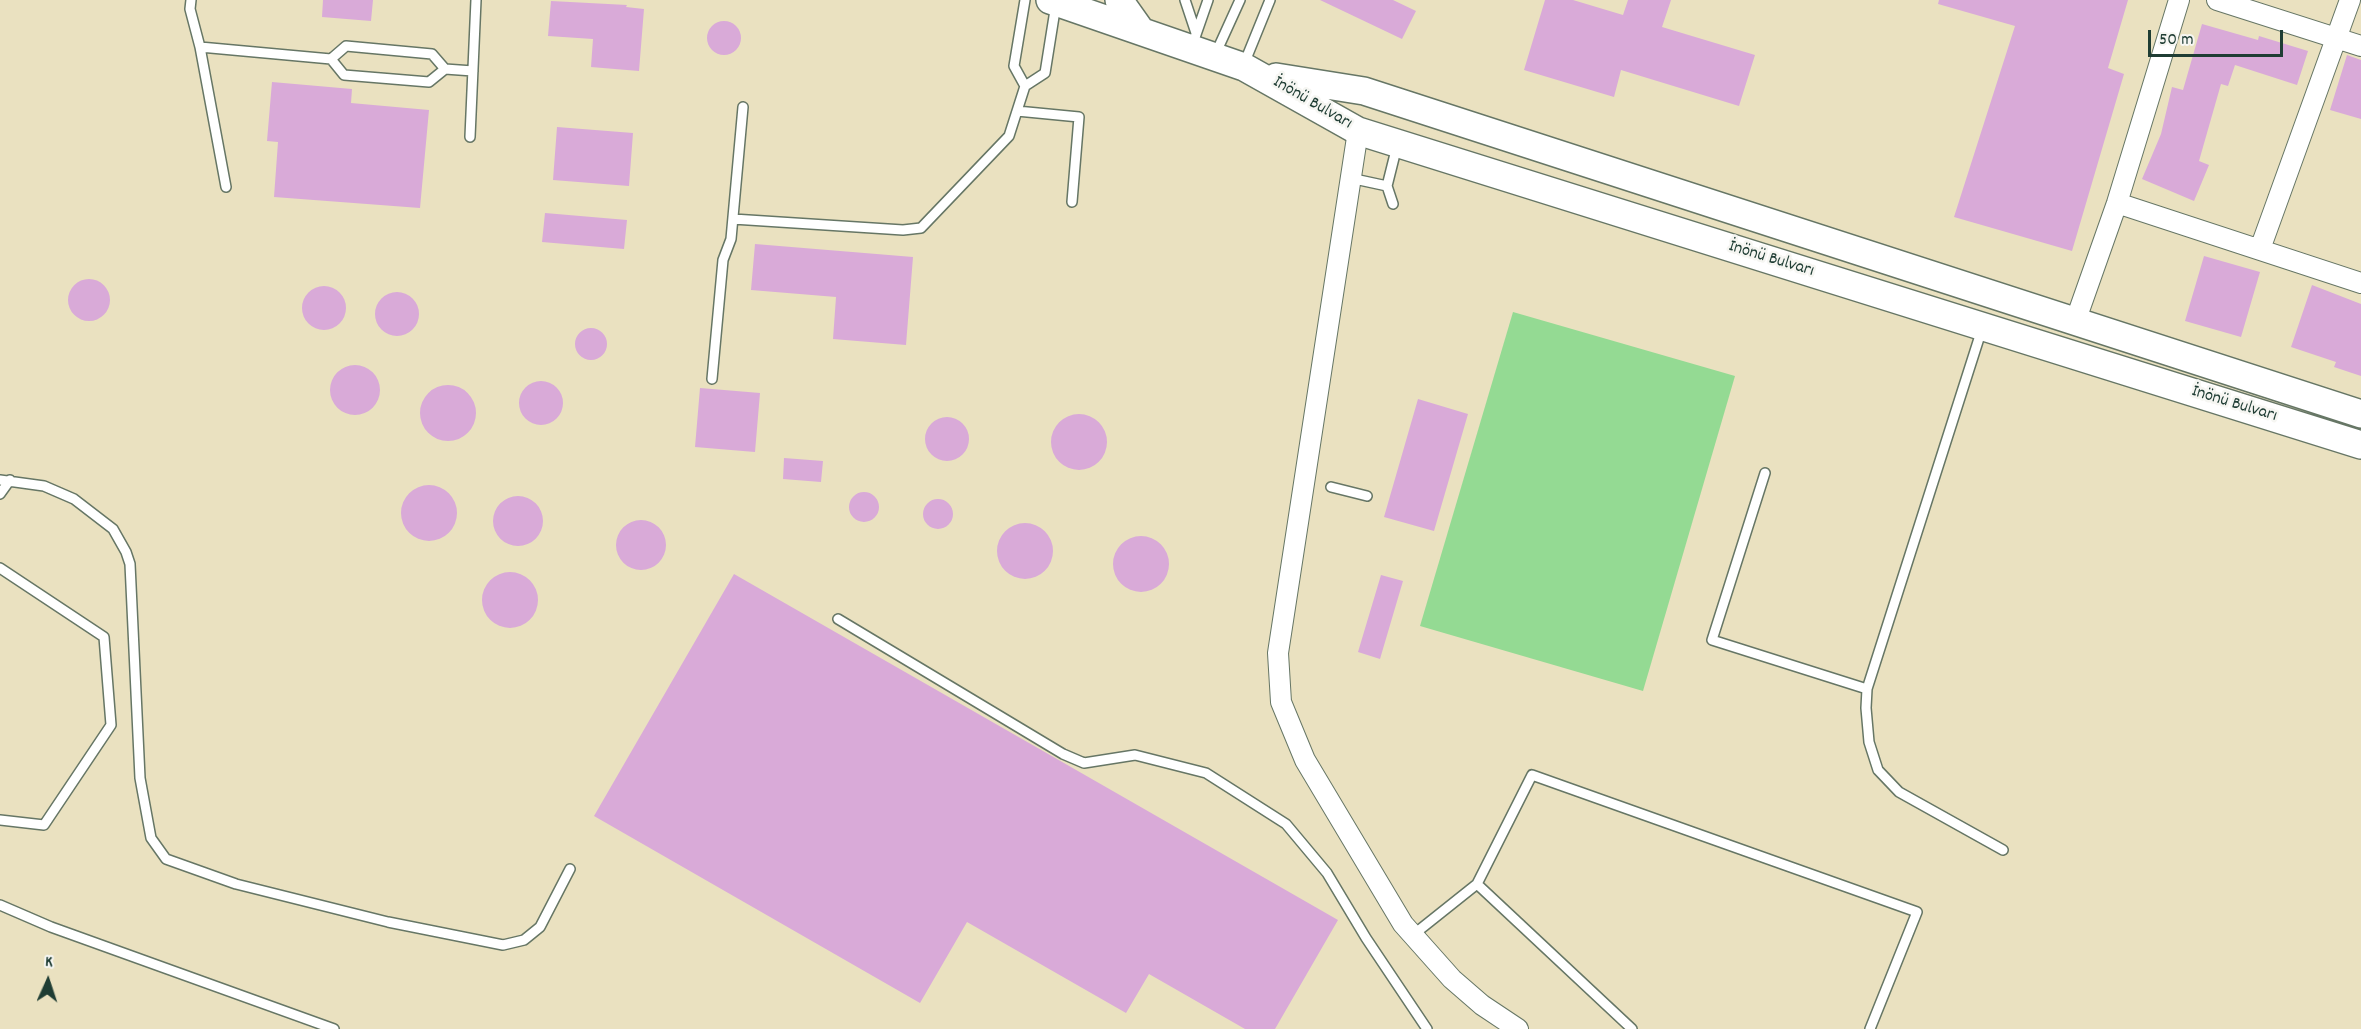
<!DOCTYPE html>
<meta charset="utf-8">
<style>
body{margin:0}
#map{position:relative;width:2361px;height:1029px;overflow:hidden;background:#eae1c0;font-family:Dekko,sans-serif}
canvas{display:block}
.north{position:absolute;left:18px;top:951px;width:60px;height:60px;-webkit-text-stroke:4px #f6f6f2;paint-order:stroke;rotate:3deg;font-size:16px;font-weight:700;line-height:24px;text-align:center;color:#1f3d34}
.north::after{content:'';display:block;margin:auto;width:21px;height:27px;background:#1f3d34;clip-path:polygon(50% 0,100% 100%,50% 72%,0 100%)}
.scale{position:absolute;left:2148px;top:30px;width:135px;height:27px;box-sizing:border-box;border:3px solid #1f3d34;border-top:0;padding-left:8px;font-size:18px;line-height:21px;white-space:nowrap;color:#1f3d34;-webkit-text-stroke:4px #f6f6f2;paint-order:stroke}
</style>
<div id="map">
<canvas width="2361" height="1029"></canvas>
<div class="north">K</div>
<div class="scale">50 m</div>
</div>
<script>
const ctx = document.querySelector('canvas').getContext('2d');
ctx.lineJoin = 'round';
function fillPath(path, color) { ctx.fillStyle = color; ctx.fill(path, 'evenodd'); }
const toPath = rows => new Path2D(rows.map(r => 'M' + r).join(''));
function stroke(path, color, width, dash) { ctx.strokeStyle = color; ctx.lineWidth = width; ctx.lineCap = dash ? 'butt' : 'round'; ctx.setLineDash(dash || []); ctx.stroke(path); }
function write(font, color, halo, rows, align = 'center') {
  ctx.font = font + ' Dekko,sans-serif'; ctx.lineWidth = 5; ctx.setLineDash([]); ctx.textBaseline = 'middle'; ctx.strokeStyle = halo; ctx.fillStyle = color; for (const [text, x, y, turn = 0] of rows) {
    ctx.save(); ctx.translate(x, y); ctx.rotate((+turn || 0) * Math.PI / 180); ctx.textAlign = isNaN(turn) ? turn : align; if (halo) ctx.strokeText(text, 0, 0); ctx.fillText(text, 0, 0); ctx.restore();
  }
}
const green = toPath([
 [1513,312,1735,376,1643,691,1420,626]
]);
const building = toPath([
 [323,0,373,0,371,21,322,17],
 [1320,0,1393,0,1416,11,1402,39],
 [1545,0,1573,0,1623,15,1628,0,1671,0,1662,27,1755,55,1739,106,1621,70,1614,97,1524,70],
 [1939,0,2128,0,2108,68,2124,74,2072,251,1954,217,2015,26,1938,4],
 [551,1,627,5,626,7,644,9,639,71,591,67,593,39,548,36],
 '707 38a17 17 0 1 1 34 0a17 17 0 1 1-34 0Z',
 [2202,24,2258,40,2259,36,2308,51,2297,85,2235,65,2228,86,2221,84,2199,161,2209,165,2194,201,2142,179,2161,134,2172,87,2183,90],
 [2347,55,2361,60,2361,119,2330,110],
 [272,82,352,89,351,103,429,110,420,208,274,197,278,142,267,141],
 [557,127,633,133,629,186,553,180],
 [545,213,627,220,624,249,542,242],
 [755,244,913,257,906,345,833,339,836,297,751,290],
 [2204,256,2260,272,2241,337,2185,321],
 '68 300a21 21 0 1 1 42 0a21 21 0 1 1-42 0Z',
 [2312,285,2361,304,2361,376,2334,367,2336,362,2291,347],
 '302 308a22 22 0 1 1 44 0a22 22 0 1 1-44 0Z',
 '375 314a22 22 0 1 1 44 0a22 22 0 1 1-44 0Z',
 '575 344a16 16 0 1 1 32 0a16 16 0 1 1-32 0Z',
 '330 390a25 25 0 1 1 50 0a25 25 0 1 1-50 0Z',
 '519 403a22 22 0 1 1 44 0a22 22 0 1 1-44 0Z',
 '420 413a28 28 0 1 1 56 0a28 28 0 1 1-56 0Z',
 [700,388,760,393,755,452,695,447],
 [1418,399,1468,414,1434,531,1384,517],
 '1051 442a28 28 0 1 1 56 0a28 28 0 1 1-56 0Z',
 '925 439a22 22 0 1 1 44 0a22 22 0 1 1-44 0Z',
 [784,458,823,461,821,482,783,479],
 '401 513a28 28 0 1 1 56 0a28 28 0 1 1-56 0Z',
 '849 507a15 15 0 1 1 30 0a15 15 0 1 1-30 0Z',
 '493 521a25 25 0 1 1 50 0a25 25 0 1 1-50 0Z',
 '923 514a15 15 0 1 1 30 0a15 15 0 1 1-30 0Z',
 '616 545a25 25 0 1 1 50 0a25 25 0 1 1-50 0Z',
 '997 551a28 28 0 1 1 56 0a28 28 0 1 1-56 0Z',
 '1113 564a28 28 0 1 1 56 0a28 28 0 1 1-56 0Z',
 '482 600a28 28 0 1 1 56 0a28 28 0 1 1-56 0Z',
 [734,574,1338,920,1275,1029,1245,1029,1149,974,1126,1013,967,922,920,1003,594,816],
 [1381,575,1403,581,1380,659,1358,652]
]);
const lane = toPath([
 [191,0,190,9,200,47,226,187],
 [1025,0,1014,66,1025,86],
 [1185,0,1196,33],
 [1192,46,1208,0],
 [200,47,331,59,344,75,429,82,445,69,473,71],
 [1215,55,1240,0],
 [331,59,346,46,432,54,445,69],
 [1244,64,1270,0],
 [1017,111,1079,117,1072,202],
 [470,137,476,0],
 [1350,178,1387,186],
 [1393,204,1387,186,1397,146],
 [733,219,903,230,921,228,1009,136,1025,86,1045,73,1056,4],
 [1982,329,1867,689,1866,708,1869,742,1878,770,1899,792,2003,850],
 [712,379,723,260,731,239,743,107],
 [1765,473,1712,640,1867,689],
 [0,480,44,486,74,499,113,529,126,552,130,564,140,778,151,838,166,859,236,884,388,922,503,945,524,940,540,927,570,869],
 [1331,487,1367,496],
 [0,494,10,480],
 [0,568,104,637,111,725,44,825,0,820],
 [838,619,1063,754,1084,763,1135,755,1206,773,1286,824,1327,873,1366,938,1427,1029],
 [1477,884,1632,1029],
 [0,905,51,927,334,1029],
 [1413,935,1477,884,1532,775,1917,912,1870,1029]
]);
const street = toPath([
 [2217,0,2361,46],
 [1358,131,1278,653,1281,702,1305,760,1403,924,1452,979,1482,1005,1518,1029],
 [2117,203,2361,283],
 [2260,249,2350,0],
 [2075,322,2117,203,2179,0]
]);
const secondary = toPath([
 [1050,0,1244,67,1358,131,2361,445],
 [1119,0,1141,31],
 [1276,77,1364,91,2361,414]
]);
const streetNames = [
 ["İnönü Bulvarı",1312,104,30],
 ["İnönü Bulvarı",1771,260,17],
 ["İnönü Bulvarı",2234,405,17]
];
fillPath(green, '#94da93');
fillPath(building, '#d9aad8');
stroke(lane, '#667665', 12);
stroke(street, '#667665', 22);
stroke(secondary, '#667665', 30);
stroke(lane, '#fff', 9);
stroke(street, '#fff', 20);
stroke(secondary, '#fff', 27);
write('18px', '#1f3d34', '#f6f6f2', streetNames);
</script>
